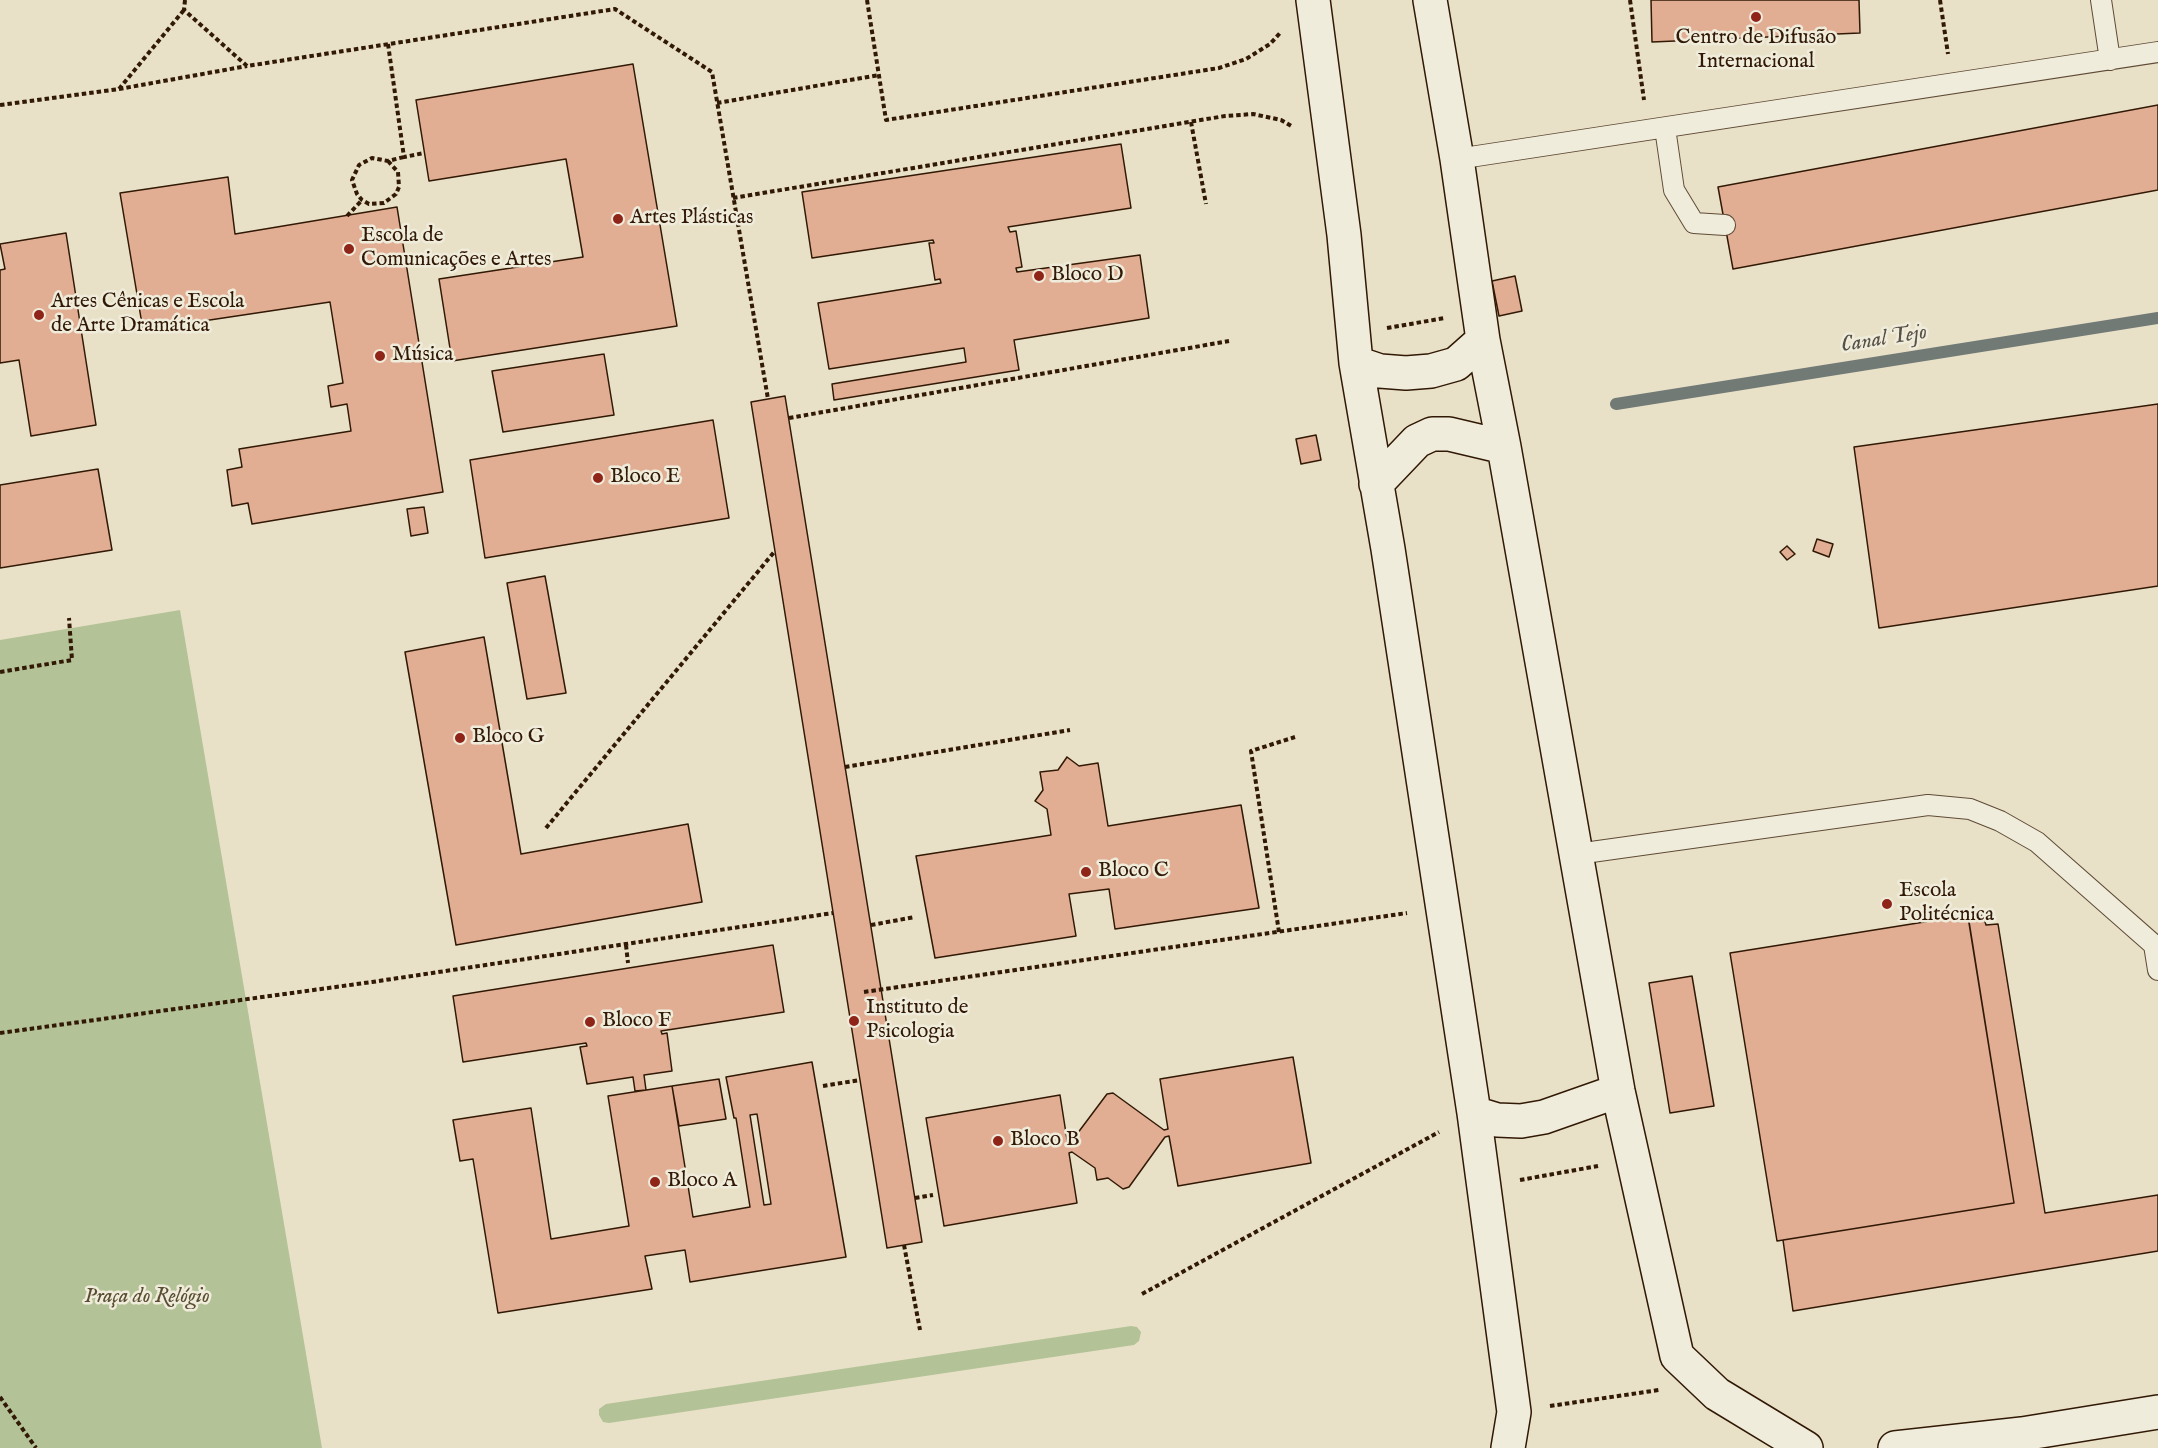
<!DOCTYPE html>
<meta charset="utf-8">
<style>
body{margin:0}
canvas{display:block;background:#e8e1c7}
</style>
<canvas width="2158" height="1448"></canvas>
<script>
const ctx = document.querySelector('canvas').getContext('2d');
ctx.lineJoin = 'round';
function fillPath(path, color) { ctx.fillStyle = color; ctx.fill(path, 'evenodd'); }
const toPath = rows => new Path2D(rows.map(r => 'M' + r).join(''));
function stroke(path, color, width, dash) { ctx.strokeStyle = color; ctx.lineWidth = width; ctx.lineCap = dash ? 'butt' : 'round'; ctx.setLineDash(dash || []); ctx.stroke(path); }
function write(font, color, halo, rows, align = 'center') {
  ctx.font = font + ' "IM FELL English",serif'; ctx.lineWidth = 5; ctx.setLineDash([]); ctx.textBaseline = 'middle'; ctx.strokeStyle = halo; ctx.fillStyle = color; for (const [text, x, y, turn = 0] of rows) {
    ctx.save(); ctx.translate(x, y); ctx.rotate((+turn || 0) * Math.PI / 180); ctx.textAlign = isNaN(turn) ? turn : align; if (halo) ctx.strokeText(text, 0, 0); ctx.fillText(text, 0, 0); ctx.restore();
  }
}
const green = toPath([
 [180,610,322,1448,0,1448,0,640],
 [1131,1326,1137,1327,1141,1332,1139,1341,1134,1345,609,1423,603,1422,599,1415,599,1409,606,1404]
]);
const stream = toPath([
 [1616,404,2158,318]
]);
const building = toPath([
 [1651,0,1859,0,1860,33,1652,42,1651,0],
 [633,64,677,326,452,361,439,279,583,257,566,159,429,181,416,100,633,64],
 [2158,105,2158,190,1733,269,1718,187,2158,105],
 [1121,144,1131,208,1008,227,1010,232,1016,231,1022,267,1016,268,1017,272,1140,255,1149,318,1014,340,1019,370,834,400,832,384,966,362,964,348,829,369,818,303,941,283,940,279,935,280,929,243,934,243,933,240,812,258,802,192,1121,144],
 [228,177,235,234,397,207,443,492,252,524,248,503,232,506,227,470,242,467,239,449,351,431,347,404,331,407,328,386,343,383,330,302,143,330,120,193,228,177],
 [66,233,96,425,31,436,19,360,0,363,0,270,5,269,0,244,66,233],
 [1515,276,1522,311,1499,316,1492,281,1515,276],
 [604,354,614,415,503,432,492,371,604,354],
 [785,396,922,1242,887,1248,751,402,785,396],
 [2158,404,2158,586,1879,628,1854,447,2158,404],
 [713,420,729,518,485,558,470,460,713,420],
 [1316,435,1321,460,1301,464,1296,439,1316,435],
 [98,469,112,550,0,568,0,485,98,469],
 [424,507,428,533,411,536,407,509,424,507],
 [1817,539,1833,544,1829,557,1813,551,1817,539],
 [1787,546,1795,554,1787,560,1780,552,1787,546],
 [545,576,566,693,527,699,507,583,545,576],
 [484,637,521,854,688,824,702,902,456,945,405,652,484,637],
 [1067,757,1079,766,1098,763,1108,826,1241,805,1259,908,1115,929,1109,889,1069,894,1076,936,935,958,916,856,1051,835,1047,809,1035,801,1043,790,1040,772,1058,770,1067,757],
 [1968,915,2014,1203,1777,1241,1730,953,1968,915],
 [1983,915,1986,925,1998,924,2045,1213,2158,1195,2158,1251,1793,1311,1783,1240,2014,1203,1968,917,1983,915],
 [773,945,784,1012,661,1031,662,1034,667,1033,672,1071,644,1075,646,1090,635,1091,633,1077,587,1084,580,1047,587,1046,586,1043,463,1062,453,996,773,945],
 [1692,976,1714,1106,1670,1113,1649,983,1692,976],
 [1293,1057,1311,1163,1178,1186,1169,1136,1165,1137,1129,1187,1123,1189,1108,1178,1097,1180,1095,1168,1072,1152,1069,1153,1077,1203,944,1226,926,1118,1060,1095,1068,1146,1107,1094,1113,1093,1164,1130,1168,1129,1160,1079,1293,1057],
 [812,1062,846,1257,690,1282,685,1250,645,1256,652,1289,498,1313,473,1159,460,1161,453,1120,531,1108,551,1239,629,1226,608,1096,672,1086,693,1217,750,1207,736,1118,734,1118,726,1077,812,1062],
 [757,1114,771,1204,764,1205,750,1115,757,1114],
 [719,1079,726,1119,679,1126,672,1086,719,1079]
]);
const path = toPath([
 [185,0,184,10,247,66,615,9,712,72,768,399],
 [867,0,886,120,1219,68,1246,59,1270,44,1280,33],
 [1630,0,1644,100],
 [1940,0,1948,54],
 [388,44,404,157,424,153],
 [119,89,247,66],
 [717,103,879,75],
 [0,105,119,89,184,10],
 [1191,122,1206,204],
 [388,161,398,172,399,187,396,194,384,203,369,204,362,200,357,194,352,180,359,165,372,158,388,161,404,157],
 [733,198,1225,116,1253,114,1281,120,1293,127],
 [347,216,362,200],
 [1387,328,1445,318],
 [789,418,1229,341],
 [0,672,72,660,69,618],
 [845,767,1070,730],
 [546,828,775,551],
 [871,925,915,917],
 [1279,932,1251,751,1295,737],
 [626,945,628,963],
 [864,992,1407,913],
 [0,1033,372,982,833,913],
 [823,1086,860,1080],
 [1520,1180,1598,1166],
 [915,1198,933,1195],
 [904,1245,920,1330],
 [1142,1294,1439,1132],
 [0,1397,36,1448],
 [1550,1406,1659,1390]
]);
const lane = toPath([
 [2101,0,2110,60],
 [1665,128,1674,190,1694,223,1725,225],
 [1457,159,2158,52],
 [1577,854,1928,805,1970,809,2000,821,2037,842,2154,945],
 [2158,945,2154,945,2158,970]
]);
const secondary = toPath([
 [1313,0,1344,235,1356,363,1388,549,1474,1113,1514,1412,1508,1448],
 [1430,0,1457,159,1483,340,1504,447,1618,1091,1677,1356,1717,1394,1806,1448],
 [1356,363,1380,371,1406,373,1431,371,1456,364,1483,340],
 [1376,484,1417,441,1432,434,1449,434,1504,447],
 [1474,1113,1497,1120,1521,1121,1544,1117,1618,1091],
 [1895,1448,2022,1434,2158,1412]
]);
const markers = [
 [1756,17,6,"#8f2418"],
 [618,219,6,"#8f2418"],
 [349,249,6,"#8f2418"],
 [1039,276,6,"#8f2418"],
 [39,315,6,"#8f2418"],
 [380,356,6,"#8f2418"],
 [598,478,6,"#8f2418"],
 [460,738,6,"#8f2418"],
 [1086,872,6,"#8f2418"],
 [1887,904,6,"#8f2418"],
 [854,1021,6,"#8f2418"],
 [590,1022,6,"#8f2418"],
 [998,1141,6,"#8f2418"],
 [655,1182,6,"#8f2418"]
];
const poiNames = [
 ["Centro de Difusão",1756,39,"center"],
 ["Internacional",1756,63,"center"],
 ["Artes Plásticas",630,219],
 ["Escola de",361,237],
 ["Comunicações e Artes",361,261],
 ["Bloco D",1051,276],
 ["Artes Cênicas e Escola",51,303],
 ["de Arte Dramática",51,327],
 ["Música",392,356],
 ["Bloco E",610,478],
 ["Bloco G",472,738],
 ["Bloco C",1098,872],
 ["Escola",1899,892],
 ["Politécnica",1899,916],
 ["Instituto de",866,1009],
 ["Psicologia",866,1033],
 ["Bloco F",602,1022],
 ["Bloco B",1010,1141],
 ["Bloco A",667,1182]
];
const parkNames = [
 ["Praça do Relógio",147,1298]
];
const waterNames = [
 ["Canal Tejo",1884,340,-9]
];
fillPath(green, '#b4c397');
stroke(stream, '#727a76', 12);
fillPath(building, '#e1ae94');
stroke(building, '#311905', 1.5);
stroke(lane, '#5f4b36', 22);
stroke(secondary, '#311905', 36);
stroke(path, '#311905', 4, [4.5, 3]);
stroke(lane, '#f0ecdb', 20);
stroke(secondary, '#f0ecdb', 33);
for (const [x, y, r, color] of markers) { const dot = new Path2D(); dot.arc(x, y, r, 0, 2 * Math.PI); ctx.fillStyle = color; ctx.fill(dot); stroke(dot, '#f0ecdb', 2); }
write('21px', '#311905', '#f0ecdb', poiNames, 'left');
write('italic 21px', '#584c31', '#f0ecdb', parkNames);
write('italic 22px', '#575147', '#f0ecdb', waterNames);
</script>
